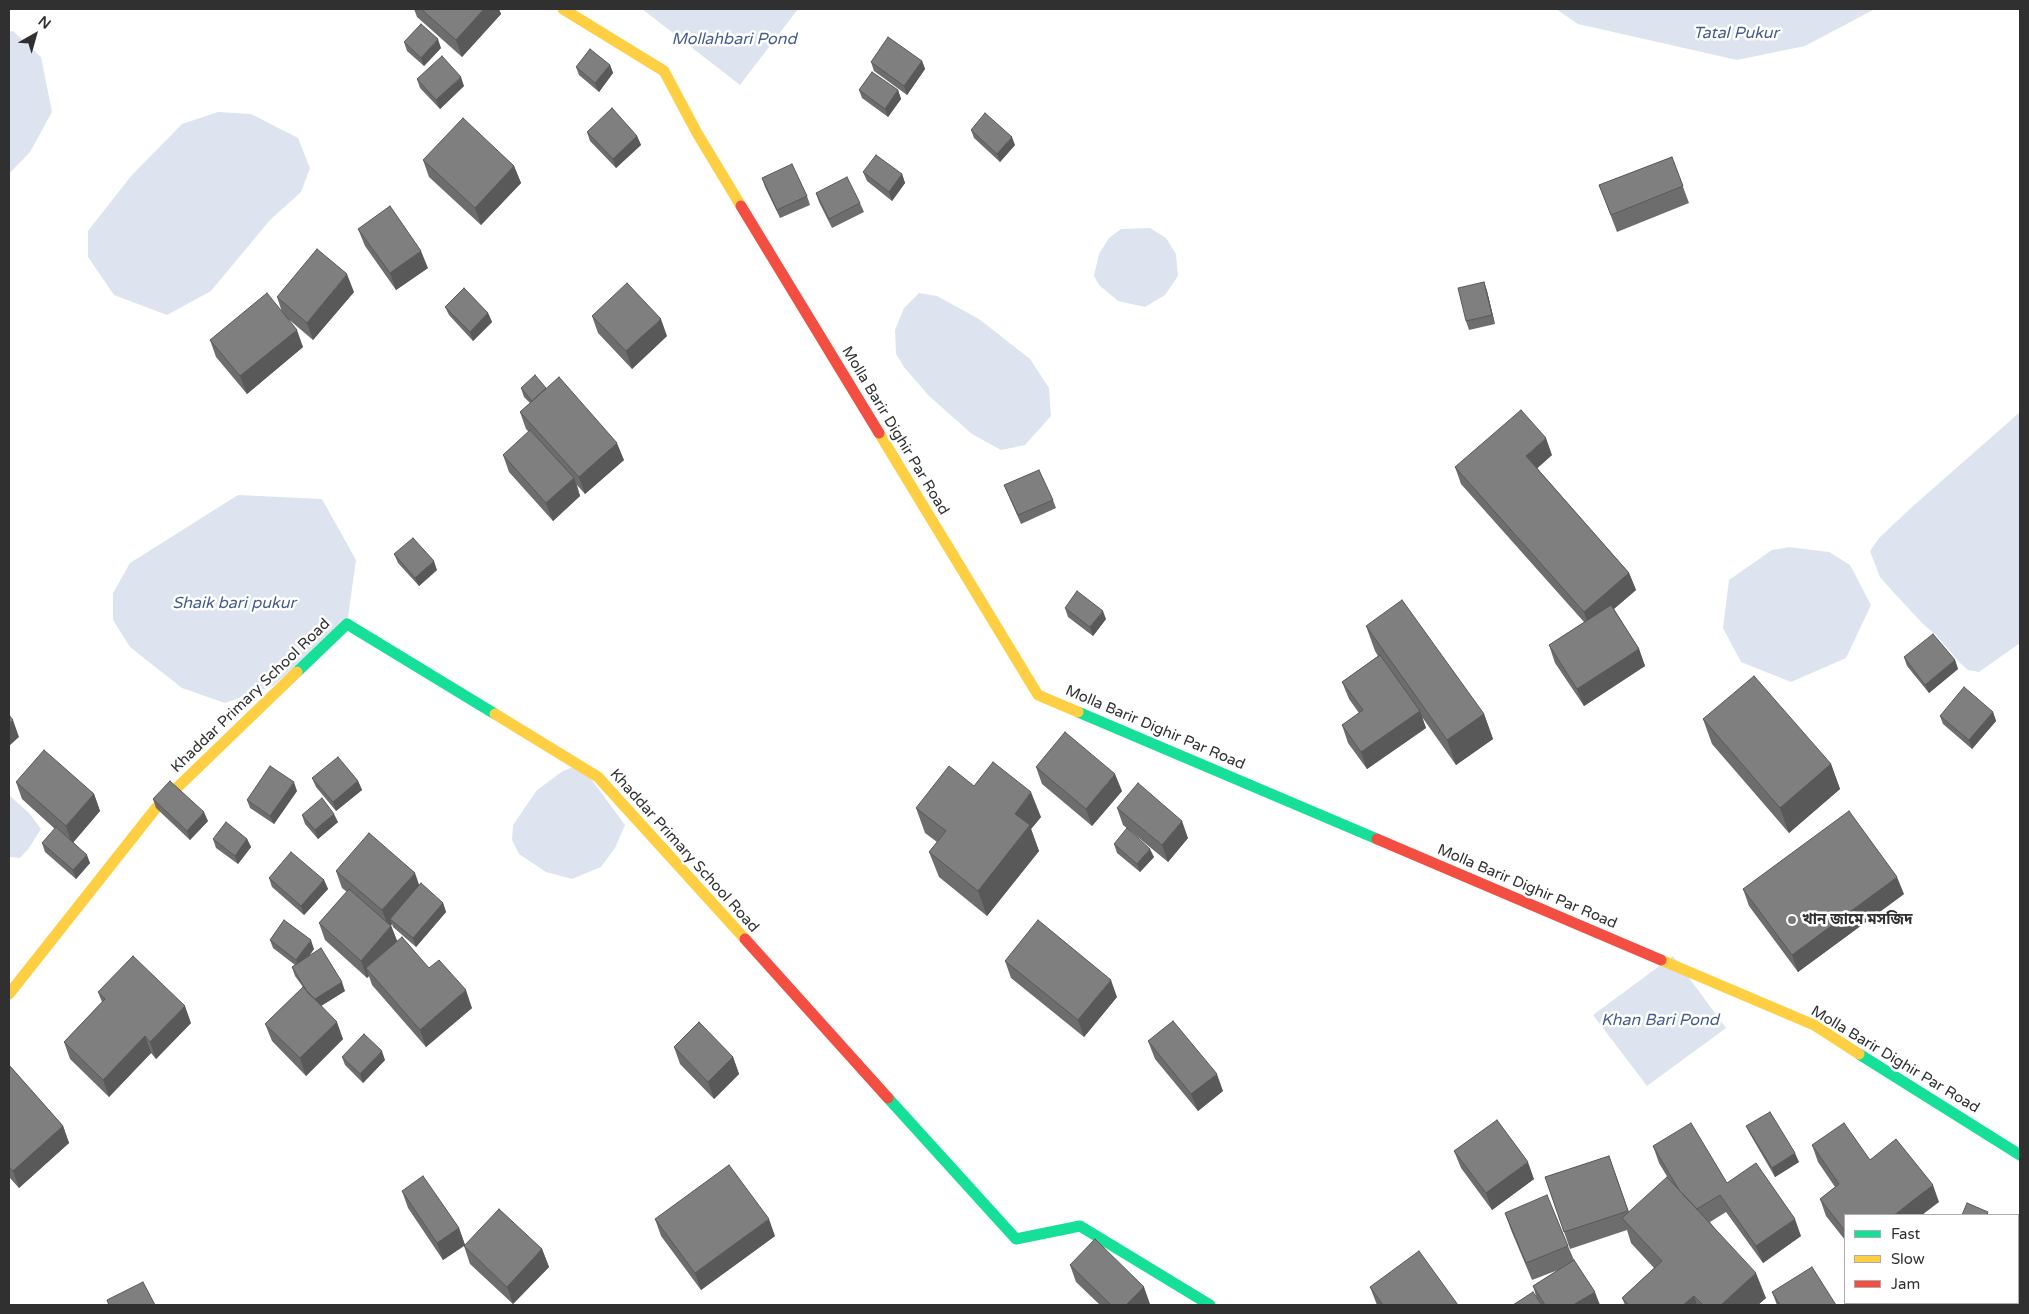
<!DOCTYPE html>
<meta charset="utf-8">
<style>
body{margin:0}
#map{position:relative;width:2029px;height:1314px;overflow:hidden;background:#fff;font-family:"Varela Round",sans-serif}
canvas{display:block}
.frame{position:absolute;inset:0;border:10px solid #303030;pointer-events:none}
.legend{position:absolute;left:1844px;top:1214px;width:175px;height:90px;box-sizing:border-box;background:#fff;border:1px solid #acacac;margin:0;padding:6px 9px;list-style:none;font-size:15px;color:#303030}
.legend li{display:flex;align-items:center;gap:10px;height:25px}
.legend b{width:25px;border:1px solid #acacac}
.north{position:absolute;left:10px;top:10px;width:50px;height:50px;-webkit-text-stroke:4px #fff;paint-order:stroke;rotate:38deg;font-size:14px;font-weight:700;line-height:20px;text-align:center;color:#303030}
.north::after{content:'';display:block;margin:auto;width:18px;height:22px;background:#303030;clip-path:polygon(50% 0,100% 100%,50% 72%,0 100%)}
</style>
<div id="map">
<canvas width="2029" height="1314"></canvas>
<div class="frame"></div>
<ul class="legend">
<li><b style="height:6px;background:#16e098"></b>Fast</li>
<li><b style="height:6px;background:#ffcf43"></b>Slow</li>
<li><b style="height:6px;background:#f24e42"></b>Jam</li>
</ul>
<div class="north">N</div>
</div>
<script>
const ctx = document.querySelector('canvas').getContext('2d');
ctx.lineJoin = 'round';
function fillPath(path, color) { ctx.fillStyle = color; ctx.fill(path, 'evenodd'); }
const toPath = rows => new Path2D(rows.map(r => 'M' + r).join(''));
function stroke(path, color, width, dash) { ctx.strokeStyle = color; ctx.lineWidth = width; ctx.lineCap = dash ? 'butt' : 'round'; ctx.setLineDash(dash || []); ctx.stroke(path); }
function write(font, color, halo, rows, align = 'center') {
  ctx.font = font + ' "Varela Round","Noto Sans Bengali",sans-serif'; ctx.lineWidth = 5; ctx.setLineDash([]); ctx.textBaseline = 'middle'; ctx.strokeStyle = halo; ctx.fillStyle = color; for (const [text, x, y, turn = 0] of rows) {
    ctx.save(); ctx.translate(x, y); ctx.rotate((+turn || 0) * Math.PI / 180); ctx.textAlign = isNaN(turn) ? turn : align; if (halo) ctx.strokeText(text, 0, 0); ctx.fillText(text, 0, 0); ctx.restore();
  }
}
const water = toPath([
 [642,9,798,9,740,85],
 [1556,9,1875,9,1805,46,1737,60,1578,24],
 [13,31,41,57,52,112,30,152,9,174,9,32],
 [218,112,251,114,298,138,310,168,301,192,270,220,211,291,167,315,114,295,88,257,88,231,131,176,182,124],
 [1150,228,1166,238,1176,254,1178,276,1165,295,1145,307,1118,301,1099,285,1094,276,1099,254,1109,238,1121,229],
 [919,293,937,296,979,319,1030,359,1049,388,1051,416,1025,445,1001,450,972,434,929,396,904,367,896,354,895,330,904,308],
 [2020,412,2020,643,1979,672,1968,670,1959,662,1936,635,1923,624,1896,595,1880,577,1870,551,1879,538,1912,507],
 [238,495,322,499,356,560,347,624,273,686,225,703,182,688,130,647,113,620,113,593,130,563],
 [1789,547,1829,552,1850,565,1871,605,1846,658,1791,682,1741,662,1723,628,1729,580,1772,550],
 [580,764,625,825,615,848,601,867,572,879,546,872,519,854,512,840,513,825,537,790,563,771],
 [9,795,29,813,41,829,29,848,20,858,9,857],
 [1673,956,1726,1028,1647,1086,1593,1015]
]);
const fast = toPath([
 [297,672,347,624,495,714],
 [1078,712,1377,839],
 [1859,1054,2020,1155],
 [888,1098,1016,1239,1080,1226,1210,1305]
]);
const slow = toPath([
 [563,9,664,71,697,133,741,206],
 [879,433,1038,695,1078,712],
 [495,714,598,777,745,939],
 [1661,960,1814,1025,1859,1054],
 [9,994,156,808,297,672]
]);
const jam = toPath([
 [741,206,879,433],
 [1377,839,1661,960],
 [745,939,888,1098]
]);
const wall = toPath([
 [414,9,499,9,501,14,462,57,417,17],
 [404,42,441,48,424,66,407,51],
 [922,61,925,69,907,95,874,71,871,62],
 [610,65,613,73,599,92,579,75,576,67],
 [417,79,464,86,440,109,420,88],
 [859,90,898,90,901,99,888,117,862,98],
 [971,130,1015,145,1000,162,974,138],
 [587,132,637,136,641,145,616,168,590,141],
 [1672,157,1689,203,1617,232,1599,185],
 [423,160,514,166,521,183,481,225,429,177],
 [863,172,902,174,905,183,892,201,867,181],
 [762,178,807,196,810,205,780,218,765,187],
 [816,193,860,203,864,212,832,228,819,202],
 [358,229,428,268,396,290,365,246],
 [1484,282,1487,291,1495,324,1469,330,1466,321],
 [354,292,313,340,287,318,303,347,247,394,216,357,210,340,282,312,277,297],
 [445,307,488,313,492,322,473,341,449,315],
 [592,316,667,336,632,369,598,333],
 [521,388,546,388,624,460,585,494,577,485,580,496,553,521,509,472,503,455,529,432,526,429,520,412,530,403,524,397],
 [1552,455,1537,468,1629,573,1636,590,1614,609,1639,649,1645,666,1584,706,1555,663,1549,645,1584,622,1461,484,1455,467],
 [1004,485,1053,500,1056,508,1021,524],
 [394,554,437,570,419,586,398,563],
 [1065,608,1106,619,1093,636,1068,617],
 [1366,626,1484,714,1493,739,1456,765,1422,717,1426,728,1367,769,1348,743,1342,725,1359,713,1349,699,1342,682,1378,656,1375,651],
 [1904,657,1955,660,1958,669,1929,693,1907,666],
 [1993,712,1996,721,1972,749,1943,724,1940,716],
 [1703,719,1831,764,1840,789,1789,833,1712,744],
 [1036,767,1122,791,1092,826,1042,784],
 [312,778,358,781,362,790,336,811,316,787],
 [16,782,94,794,100,811,73,842,90,863,76,879,45,852,42,843,55,829,22,799],
 [974,786,1041,817,1031,829,1039,851,987,916,939,877,929,852,937,842,925,833,916,808],
 [297,791,274,824,250,808,247,800],
 [153,799,208,821,190,840,156,808],
 [1117,808,1188,838,1168,862,1123,825],
 [302,815,338,822,318,839,305,824],
 [213,839,247,839,251,847,238,864,216,848],
 [1114,844,1154,857,1140,872,1117,853],
 [336,871,419,885,443,903,446,912,416,947,393,927,392,924,391,925,397,941,429,968,472,1008,426,1047,372,985,369,976,367,978,325,940,319,923,347,892,342,888],
 [269,878,324,880,328,889,304,915,272,887],
 [1743,889,1904,894,1798,972,1749,906],
 [270,940,314,949,308,957,345,991,321,1006,343,1039,306,1076,272,1041,265,1024,303,987,295,976,292,967,295,965,273,948],
 [1005,961,1117,997,1084,1037,1011,978],
 [98,992,191,1023,156,1059,151,1053,109,1097,70,1059,64,1042,102,1002],
 [1148,1041,1223,1091,1198,1111,1155,1059],
 [674,1047,733,1057,739,1074,714,1099,680,1064],
 [342,1057,385,1060,363,1083,345,1065],
 [9,1065,63,1126,69,1143,19,1188,9,1177],
 [1746,1126,1799,1162,1775,1177,1750,1134],
 [1812,1145,1870,1160,1939,1202,1845,1215,1845,1240,1826,1216,1820,1199,1835,1187,1818,1162],
 [1653,1146,1727,1183,1801,1236,1763,1263,1726,1212,1710,1222,1766,1298,1758,1305,1625,1305,1622,1298,1654,1268,1631,1243,1627,1230,1570,1249,1545,1177,1609,1156,1629,1212,1668,1178,1659,1163],
 [1454,1151,1534,1179,1492,1210,1461,1168],
 [402,1191,459,1228,465,1245,542,1249,549,1267,513,1304,470,1264,464,1246,443,1260,408,1208],
 [1505,1213,1568,1246,1574,1260,1600,1305,1513,1305,1537,1299,1533,1286,1558,1270,1532,1280,1511,1230],
 [655,1219,775,1236,701,1290,661,1236],
 [1070,1265,1150,1304,1149,1305,1100,1305,1076,1282],
 [1370,1287,1458,1305,1377,1305],
 [1772,1292,1836,1305,1777,1305],
 [1988,1303,2018,1303,2020,1305,1990,1305]
]);
const shadedWall = toPath([
 [484,9,499,9,501,14,462,57,456,40],
 [438,39,441,48,424,66,421,58],
 [922,61,925,69,907,95,904,86],
 [610,65,613,73,599,92,595,83],
 [461,77,464,86,440,109,436,100],
 [898,90,901,99,888,117,885,109],
 [637,136,641,145,616,168,613,159],
 [1012,137,1015,145,1000,162,997,154],
 [514,166,521,183,481,225,475,208],
 [902,174,905,183,892,201,889,192],
 [421,251,428,268,396,290,390,273],
 [347,274,354,292,313,340,307,323],
 [1484,282,1487,291,1495,324,1492,315],
 [488,313,492,322,473,341,470,332],
 [661,319,667,336,632,369,626,351],
 [297,330,303,347,247,394,240,376],
 [1546,438,1552,455,1532,473,1526,456],
 [617,443,624,460,585,494,579,477],
 [574,478,580,496,553,521,546,503],
 [434,561,437,570,419,586,415,578],
 [1629,573,1636,590,1590,629,1584,612],
 [1103,611,1106,619,1093,636,1090,627],
 [1639,649,1645,666,1584,706,1577,689],
 [1955,660,1958,669,1929,693,1925,685],
 [1420,711,1426,728,1367,769,1361,752],
 [1993,712,1996,721,1972,749,1969,740],
 [1484,714,1493,739,1456,765,1447,740],
 [13,720,19,737,9,746,9,723],
 [1831,764,1840,789,1789,833,1780,808],
 [1115,774,1122,791,1092,826,1086,809],
 [358,781,362,790,336,811,333,802],
 [294,782,297,791,274,824,270,816],
 [1031,792,1041,817,1031,829,1039,851,987,916,978,891,1015,814],
 [94,794,100,811,72,844,66,826],
 [204,812,208,821,190,840,187,831],
 [334,814,338,822,318,839,315,830],
 [1182,821,1188,838,1168,862,1162,845],
 [247,839,251,847,238,864,235,856],
 [1150,849,1154,857,1140,872,1137,864],
 [87,855,90,863,76,879,73,870],
 [415,873,421,890,390,919,392,924,389,928,382,910],
 [1897,877,1904,894,1798,972,1792,955],
 [324,880,328,889,304,915,301,906],
 [443,903,446,912,416,947,413,938],
 [391,926,398,943,366,968,369,976,367,978,361,961],
 [311,940,314,949,300,969,296,960],
 [1111,980,1117,997,1084,1037,1078,1020],
 [342,982,345,991,316,1009,313,1000],
 [466,990,472,1008,426,1047,420,1030],
 [185,1006,191,1023,156,1059,150,1042],
 [337,1022,343,1039,306,1076,300,1058],
 [145,1036,151,1053,109,1097,103,1080],
 [382,1051,385,1060,363,1083,360,1074],
 [733,1057,739,1074,714,1099,708,1082],
 [1217,1074,1223,1091,1198,1111,1191,1094],
 [63,1126,69,1143,19,1188,13,1171],
 [1795,1153,1799,1162,1775,1177,1772,1168],
 [1528,1162,1534,1179,1492,1210,1486,1193],
 [1933,1185,1939,1202,1922,1215,1894,1215],
 [769,1219,775,1236,701,1290,695,1273],
 [1795,1219,1801,1236,1763,1263,1756,1246],
 [459,1228,465,1245,443,1260,437,1243],
 [542,1249,549,1267,513,1304,507,1287],
 [1756,1273,1766,1298,1758,1305,1721,1305],
 [1144,1287,1150,1304,1149,1305,1126,1305],
 [1595,1292,1600,1305,1573,1305],
 [1694,1296,1697,1305,1683,1305]
]);
const building = toPath([
 [421,9,484,9,456,40,421,9],
 [421,24,438,39,421,58,404,42,421,24],
 [888,37,922,61,904,86,871,62,888,37],
 [590,49,610,65,595,83,576,67,590,49],
 [442,56,461,77,436,100,417,79,442,56],
 [872,72,898,90,885,109,859,90,872,72],
 [612,108,637,136,613,159,587,132,612,108],
 [985,113,1012,137,997,154,971,130,985,113],
 [463,118,514,166,475,208,423,160,463,118],
 [876,155,902,174,889,192,863,172,876,155],
 [1672,157,1683,186,1611,215,1599,185,1672,157],
 [792,164,807,196,777,210,762,178,792,164],
 [847,177,860,203,829,219,816,193,847,177],
 [390,206,421,251,390,273,358,229,390,206],
 [317,249,347,274,307,323,277,297,317,249],
 [1484,282,1492,315,1466,321,1458,288,1484,282],
 [627,283,661,319,626,351,592,316,627,283],
 [464,288,488,313,470,332,445,307,464,288],
 [267,293,297,330,240,376,210,340,267,293],
 [535,375,546,388,532,401,521,388,535,375],
 [559,377,617,443,579,477,520,412,559,377],
 [1521,410,1546,438,1526,456,1629,573,1584,612,1455,467,1521,410],
 [530,430,574,478,546,503,503,455,530,430],
 [1039,470,1053,500,1018,515,1004,485,1039,470],
 [413,538,434,561,415,578,394,554,413,538],
 [1077,591,1103,611,1090,627,1065,608,1077,591],
 [1402,600,1484,714,1447,740,1366,626,1402,600],
 [1611,605,1639,649,1577,689,1549,645,1611,605],
 [1933,634,1955,660,1925,685,1904,657,1933,634],
 [1380,655,1420,711,1361,752,1342,725,1363,710,1342,682,1380,655],
 [1754,676,1831,764,1780,808,1703,719,1754,676],
 [1964,687,1993,712,1969,740,1940,716,1964,687],
 [9,715,13,720,9,723,9,715],
 [1065,732,1115,774,1086,809,1036,767,1065,732],
 [44,750,94,794,66,826,16,782,44,750],
 [338,757,358,781,333,802,312,778,338,757],
 [993,762,1031,792,1015,814,1030,825,978,891,929,852,946,831,916,808,949,766,974,786,993,762],
 [270,766,294,782,270,816,247,800,270,766],
 [170,781,204,812,187,831,153,799,170,781],
 [1138,783,1182,821,1162,845,1117,808,1138,783],
 [322,798,334,814,315,830,302,815,322,798],
 [1849,811,1897,877,1792,955,1743,889,1849,811],
 [226,822,247,839,235,856,213,839,226,822],
 [56,827,87,855,73,870,42,843,56,827],
 [1127,828,1150,849,1137,864,1114,844,1127,828],
 [369,833,415,873,382,910,336,871,369,833],
 [291,852,324,880,301,906,269,878,291,852],
 [421,883,443,903,413,938,390,919,421,883],
 [349,889,391,926,361,961,319,923,349,889],
 [284,920,311,940,296,960,270,940,284,920],
 [1038,920,1111,980,1078,1020,1005,961,1038,920],
 [402,937,429,968,439,960,466,990,420,1030,366,968,402,937],
 [321,948,342,982,315,999,308,993,292,967,321,948],
 [133,956,185,1006,150,1042,145,1036,103,1080,64,1042,105,999,98,992,133,956],
 [303,987,337,1022,300,1058,265,1024,303,987],
 [1173,1021,1217,1074,1191,1094,1148,1041,1173,1021],
 [699,1022,733,1057,708,1082,674,1047,699,1022],
 [364,1034,382,1051,360,1074,342,1057,364,1034],
 [9,1065,63,1126,13,1171,9,1167,9,1065],
 [1770,1112,1795,1153,1772,1168,1746,1126,1770,1112],
 [1497,1120,1528,1162,1486,1193,1454,1151,1497,1120],
 [1691,1123,1727,1183,1756,1163,1795,1219,1756,1246,1720,1195,1697,1209,1679,1190,1653,1146,1691,1123],
 [1844,1123,1870,1160,1896,1139,1933,1185,1894,1215,1845,1215,1845,1231,1820,1199,1839,1184,1812,1145,1844,1123],
 [1609,1156,1628,1211,1564,1232,1545,1177,1609,1156],
 [729,1165,769,1219,695,1273,655,1219,729,1165],
 [423,1176,459,1228,437,1243,402,1191,423,1176],
 [1667,1177,1756,1273,1721,1305,1703,1305,1694,1296,1683,1305,1629,1305,1622,1298,1662,1261,1622,1218,1667,1177],
 [1547,1195,1568,1246,1526,1263,1505,1213,1547,1195],
 [1967,1203,1988,1212,1987,1215,1962,1215,1967,1203],
 [499,1209,542,1249,507,1287,464,1246,499,1209],
 [1095,1239,1144,1287,1126,1305,1111,1305,1070,1265,1095,1239],
 [1419,1251,1458,1305,1383,1305,1370,1287,1419,1251],
 [1574,1260,1595,1292,1573,1305,1545,1305,1533,1286,1574,1260],
 [1812,1267,1836,1305,1780,1305,1772,1292,1812,1267],
 [2018,1267,2020,1269,2020,1305,1999,1305,1996,1303,2018,1303,2018,1267],
 [143,1282,155,1305,109,1305,107,1300,143,1282],
 [1533,1292,1542,1305,1513,1305,1533,1292],
 [1943,1303,1973,1303,1975,1305,1939,1305,1943,1303]
]);
const markers = [
 [1792,920,5,"#787878"]
];
const streetNames = [
 ["Molla Barir Dighir Par Road",895,431,59],
 ["Khaddar Primary School Road",251,696,-44],
 ["Molla Barir Dighir Par Road",1155,728,23],
 ["Khaddar Primary School Road",684,851,48],
 ["Molla Barir Dighir Par Road",1527,887,23],
 ["Molla Barir Dighir Par Road",1895,1060,31]
];
const poiNames = [
 ["খান জামে মসজিদ",1802,920]
];
const waterNames = [
 ["Tatal Pukur",1736,34],
 ["Mollahbari Pond",734,40],
 ["Shaik bari pukur",234,604],
 ["Khan Bari Pond",1660,1021]
];
fillPath(water, '#dde4f0');
stroke(fast, '#16e098', 11);
stroke(slow, '#ffcf43', 11);
stroke(jam, '#f24e42', 11);
fillPath(wall, '#6d6d6d');
fillPath(shadedWall, '#595959');
fillPath(building, '#7f7f7f');
stroke(building, '#595959', 1);
for (const [x, y, r, color] of markers) { const dot = new Path2D(); dot.arc(x, y, r, 0, 2 * Math.PI); ctx.fillStyle = color; ctx.fill(dot); stroke(dot, '#fff', 2); }
write('15px', '#303030', '#fff', streetNames);
write('bold 15px', '#303030', '#fff', poiNames, 'left');
write('italic 16px', '#445d8c', '#fff', waterNames);
</script>
